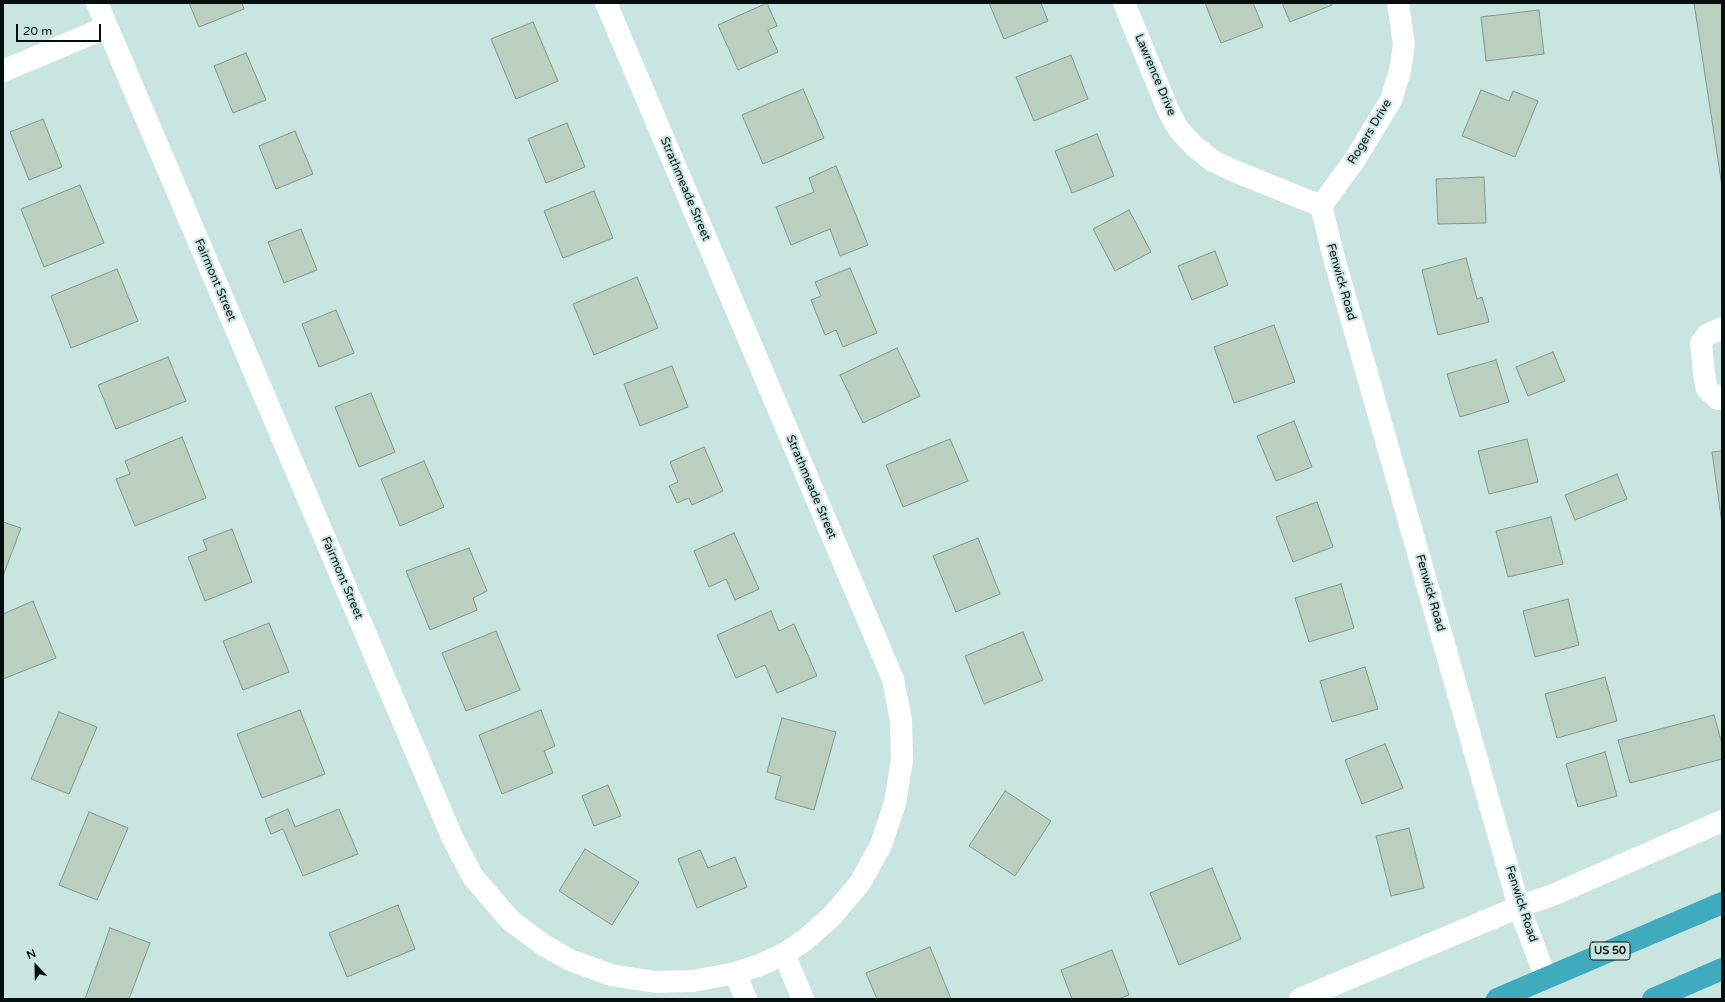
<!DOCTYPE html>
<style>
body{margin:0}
#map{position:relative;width:1725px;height:1002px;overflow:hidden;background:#c9e5e0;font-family:"Varela Round",sans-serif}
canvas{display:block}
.frame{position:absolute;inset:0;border:4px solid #060f0e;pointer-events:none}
.north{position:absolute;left:16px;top:946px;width:40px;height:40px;-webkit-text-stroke:3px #c9e5e0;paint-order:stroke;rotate:338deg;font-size:11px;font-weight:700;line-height:16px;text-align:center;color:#060f0e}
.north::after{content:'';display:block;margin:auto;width:14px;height:18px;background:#060f0e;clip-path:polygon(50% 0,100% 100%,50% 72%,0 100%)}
.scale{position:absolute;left:16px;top:24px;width:85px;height:18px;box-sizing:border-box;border:2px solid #060f0e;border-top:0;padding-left:5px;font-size:12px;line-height:14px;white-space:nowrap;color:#060f0e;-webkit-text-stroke:3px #c9e5e0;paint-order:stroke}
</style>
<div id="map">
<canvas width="1725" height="1002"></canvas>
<div class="frame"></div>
<div class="north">N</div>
<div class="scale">20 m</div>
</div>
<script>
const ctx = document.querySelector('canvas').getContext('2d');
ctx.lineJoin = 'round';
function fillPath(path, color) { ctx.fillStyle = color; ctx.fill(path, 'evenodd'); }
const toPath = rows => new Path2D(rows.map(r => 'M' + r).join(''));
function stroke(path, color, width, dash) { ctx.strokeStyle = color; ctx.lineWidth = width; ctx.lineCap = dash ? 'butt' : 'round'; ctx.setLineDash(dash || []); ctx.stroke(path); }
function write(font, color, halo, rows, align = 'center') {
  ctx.font = font + ' "Varela Round",sans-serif'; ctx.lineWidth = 4; ctx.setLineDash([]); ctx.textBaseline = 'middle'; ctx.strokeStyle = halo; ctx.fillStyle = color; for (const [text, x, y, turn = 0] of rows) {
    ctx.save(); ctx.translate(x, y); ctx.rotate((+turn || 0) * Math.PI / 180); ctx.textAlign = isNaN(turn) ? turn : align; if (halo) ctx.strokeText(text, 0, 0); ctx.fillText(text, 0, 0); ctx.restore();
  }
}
const building = toPath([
 [189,3,242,3,244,9,199,27,189,3],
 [767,3,777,26,768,30,778,52,738,70,718,25,767,3],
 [989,3,1041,3,1048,21,1004,39,989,3],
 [1205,3,1253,3,1263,27,1221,43,1205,3],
 [1282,3,1331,3,1332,5,1290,22,1282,3],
 [1694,3,1722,3,1722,186,1694,3],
 [1539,10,1544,54,1486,61,1481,17,1539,10],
 [533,22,558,81,516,99,491,39,533,22],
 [246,53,266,100,233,113,214,66,246,53],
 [1071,55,1088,99,1034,121,1016,77,1071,55],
 [803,89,824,138,763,164,742,115,803,89],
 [1481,90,1509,101,1513,91,1538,101,1515,157,1462,136,1481,90],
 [43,119,62,167,29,180,10,132,43,119],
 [567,123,585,167,546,183,528,139,567,123],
 [295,131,313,174,276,189,259,146,295,131],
 [1097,134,1114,176,1072,193,1055,151,1097,134],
 [836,166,868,245,840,256,830,229,791,245,776,207,814,192,809,178,836,166],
 [1484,177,1486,223,1438,224,1436,179,1484,177],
 [80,185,104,243,44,267,21,209,80,185],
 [594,191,613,238,563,258,544,211,594,191],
 [1129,210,1151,252,1115,271,1093,229,1129,210],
 [301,229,317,270,284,283,268,242,301,229],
 [1215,251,1228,285,1192,300,1178,266,1215,251],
 [1466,258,1477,299,1482,297,1489,322,1438,335,1422,270,1466,258],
 [850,268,877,333,843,347,836,330,825,335,811,300,821,296,815,282,850,268],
 [117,269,138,321,71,348,51,296,117,269],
 [637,277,658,328,594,355,573,304,637,277],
 [336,310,354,353,319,367,302,324,336,310],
 [1274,325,1295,382,1234,403,1214,347,1274,325],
 [897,348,920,396,863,423,840,375,897,348],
 [1553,352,1565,381,1528,396,1516,367,1553,352],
 [168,357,186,401,116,429,98,385,168,357],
 [1496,360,1509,402,1460,417,1447,374,1496,360],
 [672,366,688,407,640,426,624,384,672,366],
 [371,393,395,452,359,467,335,407,371,393],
 [1294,421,1312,467,1276,481,1257,436,1294,421],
 [182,437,206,498,135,526,116,479,130,474,125,461,182,437],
 [950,439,968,481,903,507,886,465,950,439],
 [1527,439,1538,482,1489,494,1478,451,1527,439],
 [704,447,723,491,692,505,689,498,677,503,669,486,678,482,670,462,704,447],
 [1722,451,1722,524,1712,452,1722,451],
 [424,461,444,507,400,526,381,479,424,461],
 [1617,474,1627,499,1575,520,1565,495,1617,474],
 [1317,502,1333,547,1293,562,1276,517,1317,502],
 [1551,517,1563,564,1508,577,1496,531,1551,517],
 [3,522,21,528,3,576,3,522],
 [232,529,252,582,205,601,188,557,207,550,203,540,232,529],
 [734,533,759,589,735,600,726,579,709,587,694,551,734,533],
 [978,538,1000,594,956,612,933,556,978,538],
 [469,548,487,591,473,598,477,610,430,630,406,571,469,548],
 [1341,584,1354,628,1309,642,1295,598,1341,584],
 [1568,599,1579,645,1535,657,1523,611,1568,599],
 [33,601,56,658,3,679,3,614,33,601],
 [771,611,779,631,794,624,817,676,777,693,765,665,736,678,717,635,771,611],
 [269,623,289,672,243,690,223,641,269,623],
 [496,631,520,690,466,711,442,653,496,631],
 [1023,632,1043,680,984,704,965,656,1023,632],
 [1365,667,1378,709,1332,722,1320,681,1365,667],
 [1605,677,1617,721,1557,738,1545,694,1605,677],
 [300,710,325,774,262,798,237,734,300,710],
 [541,710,555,746,544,751,553,773,502,794,479,735,541,710],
 [59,712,97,727,69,794,31,779,59,712],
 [1714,715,1722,744,1722,759,1630,783,1618,740,1714,715],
 [782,718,836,732,814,810,775,799,781,776,767,772,782,718],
 [1385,744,1403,788,1362,804,1345,760,1385,744],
 [1605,752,1617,796,1578,807,1566,764,1605,752],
 [608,785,621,816,594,826,582,796,608,785],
 [1005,791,1051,821,1015,876,969,846,1005,791],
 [288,809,295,827,339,809,358,854,303,876,283,829,271,834,265,819,288,809],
 [89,812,128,828,97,900,59,885,89,812],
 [1409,828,1424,888,1391,896,1376,836,1409,828],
 [585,849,639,882,612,925,559,891,585,849],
 [700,850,708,868,735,857,747,887,697,908,678,859,700,850],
 [1212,868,1241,939,1179,965,1150,893,1212,868],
 [398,905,415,949,347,977,329,933,398,905],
 [110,928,150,943,129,999,85,999,110,928],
 [930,947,951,999,877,999,866,973,930,947],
 [1112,950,1129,995,1118,999,1072,999,1061,970,1112,950]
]);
const minor = toPath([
 [97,3,453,839,473,877,511,921,545,946,570,960,611,975,655,982,693,981,735,973,760,965,784,954,805,940,832,916,860,883,881,845,895,803,902,760,901,721,893,679,606,3],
 [1124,3,1169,112,1179,130,1194,146,1213,161,1232,170,1321,206],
 [3,71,107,27],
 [1321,206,1334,258,1519,907,1546,978],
 [1321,206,1354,161,1391,100,1400,71,1404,45,1398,3],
 [1722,328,1707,335,1701,343,1704,374,1707,389,1718,399,1722,399],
 [784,954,803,999],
 [735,973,746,999],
 [1300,999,1519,907,1555,894,1722,821]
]);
const highway = toPath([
 [1497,999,1722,903],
 [1653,999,1722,969]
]);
const shields = [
 [1610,951,40]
];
const shieldNames = [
 ["US 50",1610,951]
];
const streetNames = [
 ["Lawrence Drive",1155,75,67],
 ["Rogers Drive",1370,132,-59],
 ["Strathmeade Street",685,189,67],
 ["Fairmont Street",215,280,67],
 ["Fenwick Road",1341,282,74],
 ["Strathmeade Street",811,487,67],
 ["Fairmont Street",342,578,67],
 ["Fenwick Road",1430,593,74],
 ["Fenwick Road",1521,904,72]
];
fillPath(building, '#bbcfc0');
stroke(building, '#849889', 1);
stroke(minor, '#fff', 22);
stroke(highway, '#40aabf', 22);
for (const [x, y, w] of shields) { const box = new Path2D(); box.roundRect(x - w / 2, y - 9, w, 18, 3); ctx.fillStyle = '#c9e5e0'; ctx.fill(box); stroke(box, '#060f0e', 1); }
write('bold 11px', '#060f0e', null, shieldNames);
write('12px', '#060f0e', '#c9e5e0', streetNames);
</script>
